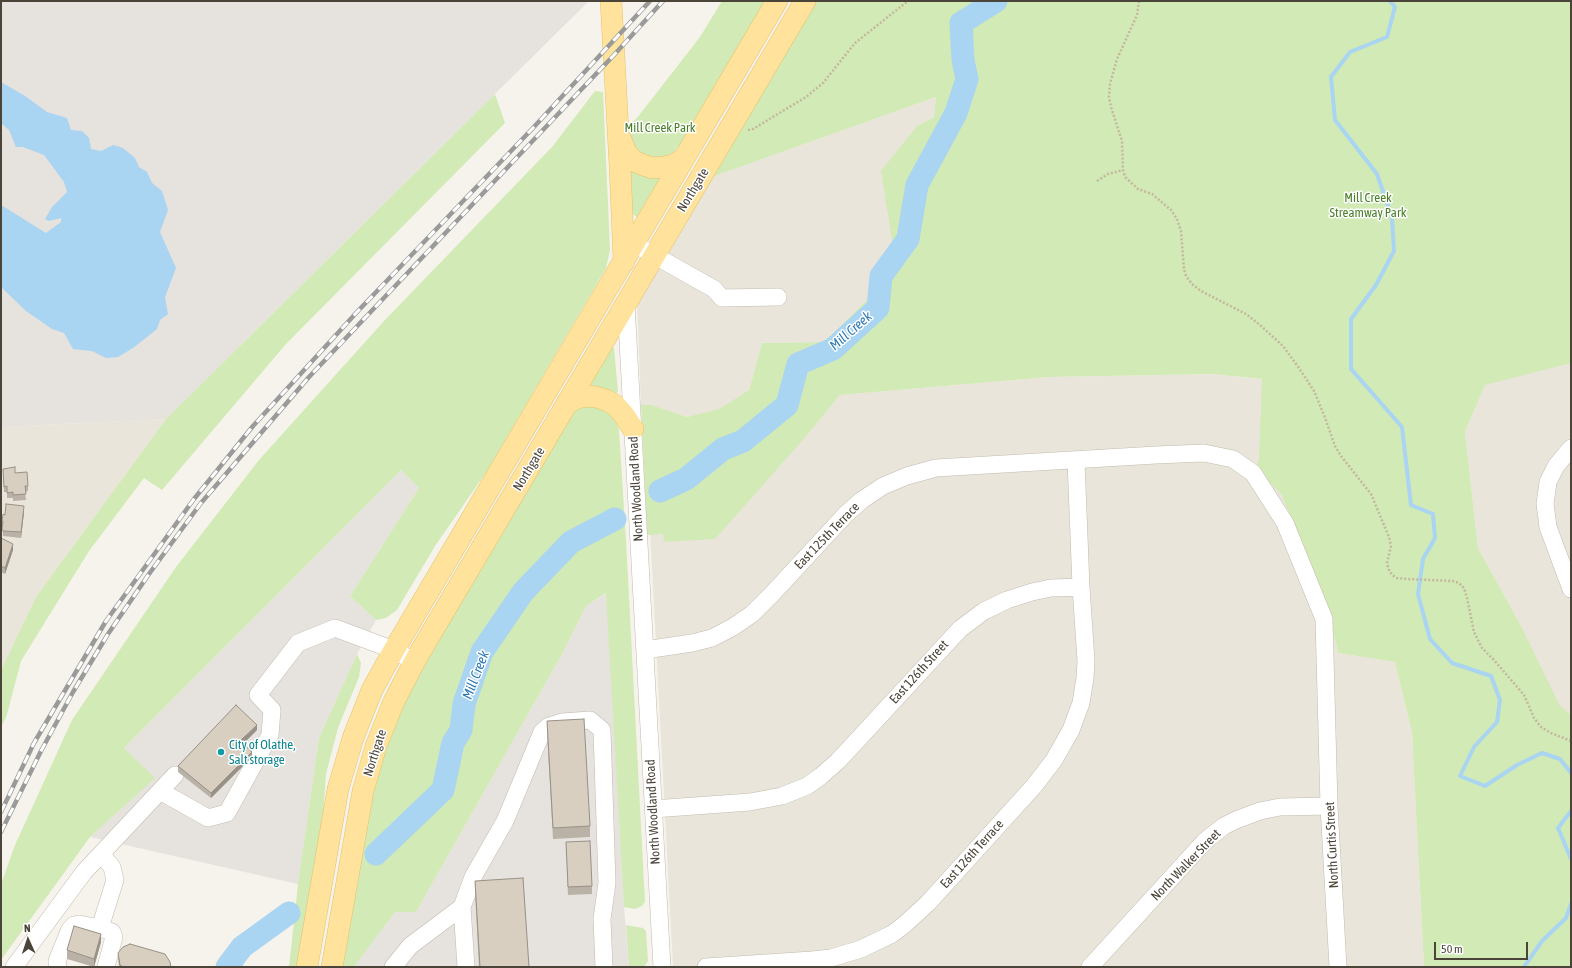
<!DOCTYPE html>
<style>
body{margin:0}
#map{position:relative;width:1572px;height:968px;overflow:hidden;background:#f6f3ec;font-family:"Asap Condensed",sans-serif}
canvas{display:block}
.frame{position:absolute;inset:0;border:2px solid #4b4439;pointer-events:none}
.north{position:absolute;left:8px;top:920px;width:40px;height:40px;-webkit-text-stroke:3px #fff;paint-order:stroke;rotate:357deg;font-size:11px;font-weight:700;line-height:16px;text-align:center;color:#4b4439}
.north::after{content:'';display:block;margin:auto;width:14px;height:18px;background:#4b4439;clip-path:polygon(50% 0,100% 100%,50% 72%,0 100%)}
.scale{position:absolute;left:1434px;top:942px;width:94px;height:18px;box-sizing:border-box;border:2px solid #4b4439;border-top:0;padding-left:5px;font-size:12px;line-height:14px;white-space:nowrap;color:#4b4439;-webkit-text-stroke:3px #fff;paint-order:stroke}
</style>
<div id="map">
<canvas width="1572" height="968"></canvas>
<div class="frame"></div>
<div class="north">N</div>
<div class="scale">50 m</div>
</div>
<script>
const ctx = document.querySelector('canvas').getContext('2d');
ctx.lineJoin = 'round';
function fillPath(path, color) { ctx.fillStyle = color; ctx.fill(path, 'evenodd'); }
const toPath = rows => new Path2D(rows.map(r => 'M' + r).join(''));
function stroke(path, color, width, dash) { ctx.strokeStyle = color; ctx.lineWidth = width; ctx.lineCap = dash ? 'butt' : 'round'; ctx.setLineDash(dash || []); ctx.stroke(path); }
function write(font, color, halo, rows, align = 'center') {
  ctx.font = font + ' "Asap Condensed",sans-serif'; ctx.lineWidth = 3; ctx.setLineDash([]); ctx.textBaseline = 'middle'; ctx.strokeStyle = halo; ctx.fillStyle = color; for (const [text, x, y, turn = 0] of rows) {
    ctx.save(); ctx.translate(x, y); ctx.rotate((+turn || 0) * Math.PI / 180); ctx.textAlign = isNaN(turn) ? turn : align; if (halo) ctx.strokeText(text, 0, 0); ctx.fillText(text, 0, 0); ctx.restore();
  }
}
const residential = toPath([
 [936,97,934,117,917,126,895,261,868,299,824,342,762,343,749,390,719,410,687,417,652,405,641,405,637,298,709,178],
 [1571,361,1571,749,1521,626,1478,548,1465,432,1485,385],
 [1212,374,1286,382,1256,469,1281,494,1328,608,1338,653,1395,662,1412,733,1424,967,673,967,649,511,808,434,840,395,1049,377],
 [166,419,36,597,1,670,1,427]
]);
const industrial = toPath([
 [1,1,589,1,166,419,1,427],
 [401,470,419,488,350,596,376,620,357,654,319,738,298,884,90,837,154,778,124,748],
 [607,593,624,907,629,967,354,967,395,912,416,912,562,654,586,606]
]);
const green = toPath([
 [722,1,765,1,681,143,673,153,660,158,645,157,634,150,628,138,627,126,637,118,700,37],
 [805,1,1571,1,1571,363,1485,385,1465,432,1478,548,1521,626,1560,706,1571,715,1571,967,1424,967,1412,733,1395,662,1338,653,1328,608,1281,494,1256,469,1259,458,1262,379,1212,374,1049,377,840,395,808,434,715,539,664,542,663,534,649,535,647,534,641,405,652,405,687,417,719,409,749,390,762,343,824,342,868,299,884,277,881,276,895,258,881,171,917,126,934,117,936,97,709,178],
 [595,91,603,92,610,250,606,268,487,471,435,546,397,610,386,618,376,620,350,596,419,488,401,470,124,748,155,778,90,837,1,960,1,884,15,845,72,720,176,567,259,460,384,321,552,147],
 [495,94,505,123,286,344,162,490,144,478,89,551,21,661,6,718,1,727,1,670,36,597,166,419],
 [632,168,655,175,660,178,637,217,632,214,629,171],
 [609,345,614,348,618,392,615,394,587,387],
 [584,405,595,405,615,417,619,430,626,540,645,902,642,906,635,909,624,907,606,593,586,606,562,654,416,912,395,912,354,967,337,967,368,795,397,709,572,411],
 [357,654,361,663,359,677,338,728,326,774,322,829,298,967,289,967,298,884,319,738],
 [626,925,643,928,646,931,648,961,644,967,629,967]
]);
const water = toPath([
 [1,82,25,96,47,112,67,118,71,130,82,131,89,138,91,149,101,151,113,145,123,148,135,158,139,167,147,172,152,183,162,191,168,210,160,232,176,268,165,297,168,314,160,320,157,329,133,348,118,357,106,358,92,351,73,349,64,333,52,329,26,311,1,287,1,205,46,233,61,222,61,218,49,221,45,219,52,207,67,192,64,182,44,155,23,147,16,147,9,130,1,123]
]);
const stream = toPath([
 [1390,1,1395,7,1387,37,1350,52,1331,77,1335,120,1377,174,1392,218,1394,251,1376,285,1351,319,1351,369,1402,427,1411,505,1433,514,1435,538,1423,559,1418,594,1430,639,1452,663,1491,676,1500,700,1497,722,1474,747,1460,776,1485,786,1517,765,1542,753,1560,759,1571,773],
 [1571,811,1558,828,1571,859],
 [1524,967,1542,941,1566,918,1571,904]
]);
const river = toPath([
 [660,491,686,479,723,449,743,441,787,405,798,364,833,349,878,308,881,276,908,239,917,185,956,113,967,79,963,60,961,23,996,1],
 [376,854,443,790,453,743,461,730,464,704,482,652,523,592,571,542,615,519],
 [227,967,242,947,289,913]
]);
const path = toPath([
 [1139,1,1137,15,1117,59,1110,84,1109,97,1111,107,1122,141,1123,170,1125,177,1138,189,1152,194,1171,210,1177,219,1181,231,1184,269,1186,276,1192,284,1201,291,1246,314,1260,325,1283,346,1299,368,1314,391,1324,415,1335,446,1341,456,1371,494,1389,537,1391,546,1387,563,1389,570,1392,575,1397,578,1406,579,1453,581,1459,583,1464,588,1467,598,1474,632,1482,648,1494,660,1524,695,1534,718,1541,727,1551,733,1571,741],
 [748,130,753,129,806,97,823,83,855,43,908,1],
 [1097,181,1108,174,1123,170]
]);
const minor = toPath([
 [634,244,714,289,722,298,778,297],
 [626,304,662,967],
 [1571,448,1556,466,1548,482,1545,504,1548,527,1571,589],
 [645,650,692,643,712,638,733,627,752,614,773,593,846,514,862,500,883,486,907,476,936,468,1156,455,1204,453,1233,459,1253,473,1285,523,1324,619,1329,806,1338,967],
 [160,791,208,818,227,813,270,735,272,710,258,695,298,643,335,628,394,650,415,662],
 [653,809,750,802,782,796,807,786,821,776,838,761,960,629,984,611,1007,600,1032,592,1051,588,1081,587],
 [462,907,473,877,505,821,542,732,549,726,562,722,590,720,602,730,607,883,602,919,604,967],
 [100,928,115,880,112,867,101,854],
 [14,967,84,872,175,775],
 [58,967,57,961,70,929,74,925,79,924,100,928,112,932,114,937,106,967],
 [393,967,410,946,462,907,466,967],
 [706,967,812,960,831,958,861,949,892,934,904,925,928,903,1034,786,1054,760,1071,730,1081,703,1085,678,1086,661,1081,587,1076,461],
 [1090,967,1205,841,1224,826,1236,820,1260,811,1280,807,1329,806]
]);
const major = toPath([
 [611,1,620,167,624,262],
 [620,138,627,154,634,161,643,165,653,168,663,167,674,165,684,158],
 [567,403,577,398,586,396,596,397,606,400,615,405,624,415,633,429],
 [307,967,338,789,353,738,372,690,394,650,777,1],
 [332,967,363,791,376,746,394,701,417,657,805,1]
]);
const rail = toPath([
 [1,812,34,743,106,621,194,499,253,426,357,312,533,128,650,1],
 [1,832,41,751,73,692,108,634,149,574,201,503,309,377,614,55,663,1]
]);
const wall = toPath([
 [3,469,15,473,28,486,28,491,25,492,26,500,13,501,13,498,7,498,7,492,4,492],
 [24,512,21,538,3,536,2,521,5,515],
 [1,538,13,550,5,574,1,572],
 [547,721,590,826,590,837,553,839,547,732],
 [257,730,243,744,252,757,211,798,178,772,178,766],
 [566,842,592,886,592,894,568,895],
 [475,881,529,967,479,967,475,892],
 [101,942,94,967,67,959,67,950],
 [118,953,171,967,119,967,118,958]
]);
const shadedWall = toPath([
 [24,506,24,512,21,538,21,532],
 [13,544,13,550,5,574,5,568],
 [257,725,257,730,240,747,240,741],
 [252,752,252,757,211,798,211,793],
 [101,934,101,942,94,967,94,959]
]);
const building = toPath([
 [15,467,15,473,27,472,28,486,25,486,26,494,13,495,13,492,7,493,7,486,4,487,3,469,15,467],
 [6,504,24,506,21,532,3,531,2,529,3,521,2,521,3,514,5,515,6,504],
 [1,538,13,544,5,568,1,566,1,538],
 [236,705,257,725,240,741,252,752,211,793,178,766,236,705],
 [584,719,590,826,553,828,547,721,584,719],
 [590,841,592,886,568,887,566,842,590,841],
 [523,878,529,967,480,967,475,881,523,878],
 [74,926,101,934,94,959,67,950,74,926],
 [130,944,165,954,170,962,171,967,123,967,120,965,118,953,123,947,130,944]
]);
const markers = [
 [221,752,4,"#0f9aa8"]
];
const parkNames = [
 ["Mill Creek Park",660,128],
 ["Mill Creek",1368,198],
 ["Streamway Park",1368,213]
];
const streetNames = [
 ["Northgate",693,190,-59],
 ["Northgate",529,469,-59],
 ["North Woodland Road",636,489,-93],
 ["East 125th Terrace",827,536,-46],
 ["East 126th Street",919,672,-48],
 ["Northgate",375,753,-72],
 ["North Woodland Road",653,812,-93],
 ["North Curtis Street",1332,845,-93],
 ["East 126th Terrace",972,854,-48],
 ["North Walker Street",1186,865,-46]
];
const cultureNames = [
 ["City of Olathe,",229,745],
 ["Salt storage",229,760]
];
const waterNames = [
 ["Mill Creek",851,331,-41],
 ["Mill Creek",476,675,-69]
];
fillPath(residential, '#eae5da');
fillPath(industrial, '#e6e2dd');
fillPath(green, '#d2eab5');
fillPath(water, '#a9d4f2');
stroke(stream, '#a9d4f2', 4);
stroke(river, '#a9d4f2', 23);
stroke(minor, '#c2bbae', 18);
stroke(major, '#e6c16a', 22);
stroke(path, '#c4b79f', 2.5, [2, 2]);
stroke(minor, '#fff', 17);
stroke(major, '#ffe39c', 21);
stroke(rail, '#9a9a9a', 4.5);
stroke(rail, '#fff', 3, [9]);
fillPath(wall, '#bab2a6');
fillPath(shadedWall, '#979187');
fillPath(building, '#d8cfc1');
stroke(building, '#979187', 1);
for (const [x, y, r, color] of markers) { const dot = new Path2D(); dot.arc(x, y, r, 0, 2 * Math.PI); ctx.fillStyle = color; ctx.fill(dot); stroke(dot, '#fff', 1.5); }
write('13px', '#4a7f2a', '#fff', parkNames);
write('13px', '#4b4439', '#fff', streetNames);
write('13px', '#0d838f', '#fff', cultureNames, 'left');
write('italic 14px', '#2e7ab2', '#fff', waterNames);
</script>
